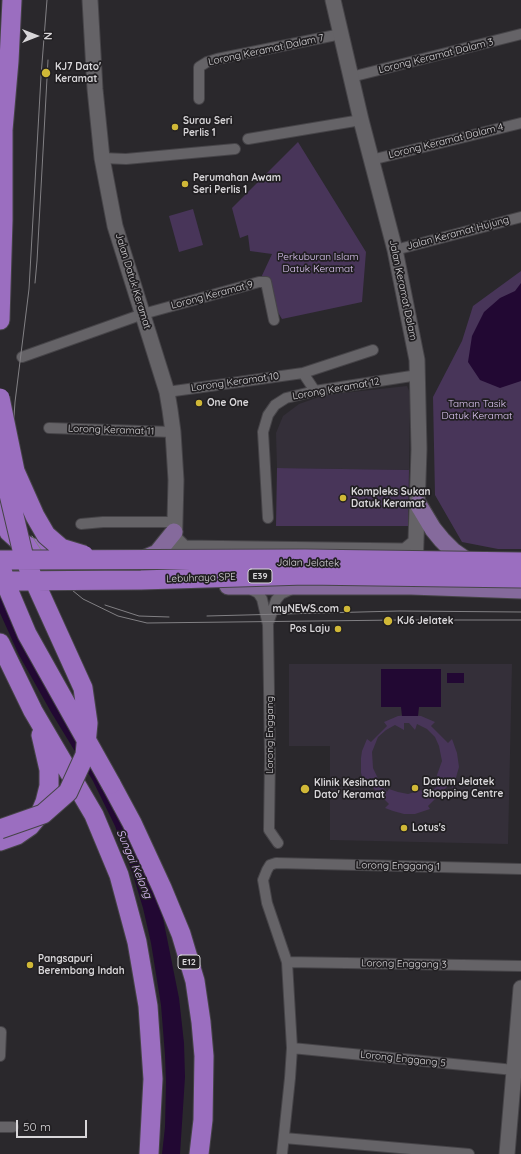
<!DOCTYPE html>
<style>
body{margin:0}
#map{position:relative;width:521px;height:1154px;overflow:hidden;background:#2a282c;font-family:Quicksand,sans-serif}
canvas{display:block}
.north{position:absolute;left:16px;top:16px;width:40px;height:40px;-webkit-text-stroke:3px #211f22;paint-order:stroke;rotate:90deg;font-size:11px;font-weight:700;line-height:16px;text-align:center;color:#d8d6d9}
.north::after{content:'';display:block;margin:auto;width:14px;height:18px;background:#d8d6d9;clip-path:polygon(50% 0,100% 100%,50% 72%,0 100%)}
.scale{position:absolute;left:16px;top:1120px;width:71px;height:18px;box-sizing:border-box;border:2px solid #d8d6d9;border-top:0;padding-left:5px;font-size:12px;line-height:14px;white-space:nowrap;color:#d8d6d9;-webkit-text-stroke:3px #211f22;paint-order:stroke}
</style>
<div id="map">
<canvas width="521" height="1154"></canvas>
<div class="north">N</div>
<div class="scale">50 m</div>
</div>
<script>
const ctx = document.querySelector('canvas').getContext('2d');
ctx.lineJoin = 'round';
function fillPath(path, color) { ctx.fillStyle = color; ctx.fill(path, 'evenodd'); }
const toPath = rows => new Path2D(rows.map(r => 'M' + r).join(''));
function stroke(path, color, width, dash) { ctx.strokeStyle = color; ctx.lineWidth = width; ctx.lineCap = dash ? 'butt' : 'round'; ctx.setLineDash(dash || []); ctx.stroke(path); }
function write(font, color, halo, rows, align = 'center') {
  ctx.font = font + ' Quicksand,sans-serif'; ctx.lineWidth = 3.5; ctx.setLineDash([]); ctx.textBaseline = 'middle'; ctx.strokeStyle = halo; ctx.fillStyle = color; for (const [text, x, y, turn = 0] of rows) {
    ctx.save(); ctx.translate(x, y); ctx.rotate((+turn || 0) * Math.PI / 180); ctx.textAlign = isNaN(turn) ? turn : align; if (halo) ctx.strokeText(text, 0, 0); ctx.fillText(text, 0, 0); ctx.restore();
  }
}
const built = toPath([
 [407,386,410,393,409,470,277,468,276,433,283,416,299,404,325,395],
 [289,664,512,664,508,844,330,840,330,746,289,746]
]);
const green = toPath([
 [298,142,366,252,362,302,282,319,259,282,272,254,250,251,248,235,240,238,232,208],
 [193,209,203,245,179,252,169,216],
 [521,271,521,549,498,549,462,542,435,495,433,397,462,341,473,306],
 [277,468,409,470,408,526,276,526],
 [410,715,421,716,435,722,431,726,448,743,452,739,457,753,459,767,453,788,449,785,428,806,430,809,415,814,404,814,393,811,385,808,389,804,367,782,364,784,361,773,361,758,362,751,367,739,371,742,387,726,384,722,398,716],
 [404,723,409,723,415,730,417,724,427,729,435,737,439,746,442,761,437,775,438,786,429,793,422,790,408,794,398,792,389,789,387,792,381,785,373,768,372,752,378,737,386,730,395,725,404,730]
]);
const water = toPath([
 [521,283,521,381,500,388,480,380,468,362,472,336,484,312,500,298,515,291],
 [0,583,121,822,161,908,179,998,184,1043,185,1077,180,1154,162,1154,165,1127,166,1082,165,1055,161,1005,151,943,143,908,133,875,115,826,93,781,51,712,19,655,0,613],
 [381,669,441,669,441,707,419,707,418,716,402,716,401,707,381,707],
 [447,673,464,673,464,683,447,683]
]);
const street = toPath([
 [351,77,521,34],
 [199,99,199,67,207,62,217,59,341,34],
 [248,139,361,120],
 [102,158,126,159,235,149],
 [371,160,521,123],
 [395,250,521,217],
 [22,357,143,314,259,282,266,282,274,320],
 [303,373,315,391],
 [167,392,303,373,373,350],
 [49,428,173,432],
 [268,518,263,432,268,415,275,405,286,398,315,391,418,375],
 [81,524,103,522,175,522],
 [248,588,258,593,262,599,268,625,270,757,269,830,278,843],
 [269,621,276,600,281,594,292,589],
 [287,962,521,966],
 [292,1048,514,1070],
 [0,1056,1,1032],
 [0,1127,13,1127],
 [284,1138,469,1154],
 [282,1154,290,1078,292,1048,287,962,267,903,263,880,267,870,270,865,276,863,521,869]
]);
const secondary = toPath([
 [90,0,95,89,102,158,115,226,167,392,170,410,173,432,176,480,174,560],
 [333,0,361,120,395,250,417,360,419,449,415,571],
 [174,538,184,548,405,551,416,542],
 [507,1154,521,988]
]);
const primary = toPath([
 [418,504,433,529,442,540,453,551,473,565],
 [141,560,157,553,174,532],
 [228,586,411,586,521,590]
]);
const highway = toPath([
 [0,320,3,220,3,130,9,61,12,0],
 [0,499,4,519,9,532,19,541,29,547,71,556],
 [0,643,33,711,94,815,119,875,137,942,148,1006,153,1079,149,1154],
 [111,784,132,823,162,888,181,934,195,981,201,1022,204,1056,203,1120,199,1154],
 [0,841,17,835,30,826,40,814,45,802,49,786,49,770,41,735]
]);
const tram = toPath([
 [47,0,41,76,29,289,15,402,11,460,15,502,25,536,40,561,56,577,83,599,118,616,147,623,399,620,521,620],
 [35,283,37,261,48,60],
 [32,536,53,568],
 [105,605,139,616,169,617],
 [207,616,399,611,521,612]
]);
const highwayBridge = toPath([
 [0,398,15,471,35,516,46,535,61,548,84,555],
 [0,428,2,465,24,558,83,688,88,723,85,755,68,792,43,814,0,829],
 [0,560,305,559,521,562],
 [2,570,8,589,27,634,111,784],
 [0,581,141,580,305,575,521,578]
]);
const markers = [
 [46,73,5,"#d0b837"],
 [175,127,4,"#d0b837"],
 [185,184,4,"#d0b837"],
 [199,403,4,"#d0b837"],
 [343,498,4,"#d0b837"],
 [347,609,4,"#d0b837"],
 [388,621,5,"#d0b837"],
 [338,629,4,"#d0b837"],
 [415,788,4,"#d0b837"],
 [305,789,5,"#d0b837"],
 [404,828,4,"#d0b837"],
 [30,965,4,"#d0b837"]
];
const shields = [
 [260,576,24],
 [189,962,22]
];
const shieldNames = [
 ["E39",260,576],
 ["E12",189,962]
];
const streetNames = [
 ["Lorong Keramat Dalam 7",266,50,-12],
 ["Lorong Keramat Dalam 3",436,56,-14],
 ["Lorong Keramat Dalam 4",446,141,-14],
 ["Jalan Keramat Hujung",458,233,-15],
 ["Jalan Datuk Keramat",133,281,73],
 ["Jalan Keramat Dalam",403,290,78],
 ["Lorong Keramat 9",212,295,-15],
 ["Lorong Keramat 10",235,382,-8],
 ["Lorong Keramat 12",336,389,-10],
 ["Lorong Keramat 11",111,430,2],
 ["Jalan Jelatek",308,563,1],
 ["Lebuhraya SPE",201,578,-2],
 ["Lorong Enggang",270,735,-90],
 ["Lorong Enggang 1",398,866,1],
 ["Lorong Enggang 3",404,964,1],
 ["Lorong Enggang 5",403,1059,6]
];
const poiNames = [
 ["KJ7 Dato'",55,67],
 ["Keramat",55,79],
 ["Surau Seri",183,121],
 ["Perlis 1",183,133],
 ["Perumahan Awam",193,178],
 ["Seri Perlis 1",193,190],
 ["One One",207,403],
 ["Kompleks Sukan",351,492],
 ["Datuk Keramat",351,504],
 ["myNEWS.com",339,609,"right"],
 ["KJ6 Jelatek",397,621],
 ["Pos Laju",330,629,"right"],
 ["Datum Jelatek",423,782],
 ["Shopping Centre",423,794],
 ["Klinik Kesihatan",314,783],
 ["Dato' Keramat",314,795],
 ["Lotus's",412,828],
 ["Pangsapuri",38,959],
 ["Berembang Indah",38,971]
];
const parkNames = [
 ["Perkuburan Islam",318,257],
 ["Datuk Keramat",318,269],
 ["Taman Tasik",477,404],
 ["Datuk Keramat",477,416]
];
const waterNames = [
 ["Sungai Kelang",134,864,67]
];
fillPath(built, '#342f39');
fillPath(green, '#483559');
fillPath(water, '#220833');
stroke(street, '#464448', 12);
stroke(secondary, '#464448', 17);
stroke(primary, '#464448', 19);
stroke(highway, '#464448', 21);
stroke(street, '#656367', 10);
stroke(secondary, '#656367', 15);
stroke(primary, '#856a9c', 17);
stroke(highway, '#9b6ec0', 19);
stroke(tram, '#828084', 1);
stroke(highwayBridge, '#464448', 21, []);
stroke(highwayBridge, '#9b6ec0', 19);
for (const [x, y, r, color] of markers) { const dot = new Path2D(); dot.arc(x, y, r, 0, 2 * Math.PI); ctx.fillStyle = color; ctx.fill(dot); stroke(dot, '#211f22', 1.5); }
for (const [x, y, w] of shields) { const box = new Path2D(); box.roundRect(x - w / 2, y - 7, w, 14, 3); ctx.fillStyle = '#211f22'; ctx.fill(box); stroke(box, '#d8d6d9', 1); }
write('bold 9px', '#d8d6d9', null, shieldNames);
write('10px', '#d8d6d9', '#211f22', streetNames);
write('bold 10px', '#d8d6d9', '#211f22', poiNames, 'left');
write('10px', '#dfc8f5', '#211f22', parkNames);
write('italic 11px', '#e1c1fe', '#211f22', waterNames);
</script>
